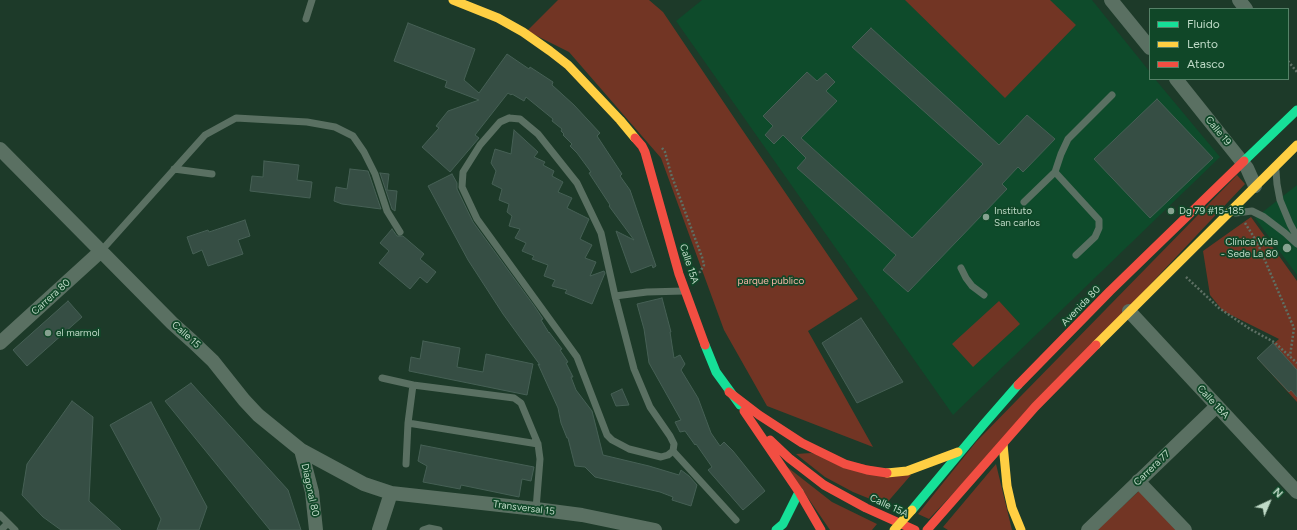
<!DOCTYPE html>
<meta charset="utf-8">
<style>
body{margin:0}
#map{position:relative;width:1297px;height:530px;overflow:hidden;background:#1d3a29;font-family:Figtree,sans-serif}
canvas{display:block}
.legend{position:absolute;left:1149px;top:8px;width:140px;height:72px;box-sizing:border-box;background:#104728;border:1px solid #568268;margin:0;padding:5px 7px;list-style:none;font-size:12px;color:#bfdac7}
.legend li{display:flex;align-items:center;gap:8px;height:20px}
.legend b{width:20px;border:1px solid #568268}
.north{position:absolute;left:1249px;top:482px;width:40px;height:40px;-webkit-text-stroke:3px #104728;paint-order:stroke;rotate:44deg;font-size:11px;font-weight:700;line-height:16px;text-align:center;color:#bfdac7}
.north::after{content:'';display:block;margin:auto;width:14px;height:18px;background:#bfdac7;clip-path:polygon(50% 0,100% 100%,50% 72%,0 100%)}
</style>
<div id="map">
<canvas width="1297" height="530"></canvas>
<ul class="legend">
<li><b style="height:5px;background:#16e098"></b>Fluido</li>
<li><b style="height:5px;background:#ffcf43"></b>Lento</li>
<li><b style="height:5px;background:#f24e42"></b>Atasco</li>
</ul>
<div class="north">N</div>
</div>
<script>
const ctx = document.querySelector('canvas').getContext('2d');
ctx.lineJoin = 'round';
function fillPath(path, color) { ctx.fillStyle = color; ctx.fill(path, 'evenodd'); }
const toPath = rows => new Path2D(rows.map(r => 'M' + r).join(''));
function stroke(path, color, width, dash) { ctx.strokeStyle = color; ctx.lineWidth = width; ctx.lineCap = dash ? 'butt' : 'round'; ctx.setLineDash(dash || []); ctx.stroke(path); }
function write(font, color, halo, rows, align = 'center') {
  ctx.font = font + ' Figtree,sans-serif'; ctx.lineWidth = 3.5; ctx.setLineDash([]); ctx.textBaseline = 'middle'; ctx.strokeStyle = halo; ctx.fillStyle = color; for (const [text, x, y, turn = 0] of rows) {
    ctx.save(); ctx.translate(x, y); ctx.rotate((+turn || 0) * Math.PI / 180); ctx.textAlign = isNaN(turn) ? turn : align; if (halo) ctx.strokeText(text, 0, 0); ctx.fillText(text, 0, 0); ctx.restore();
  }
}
const built = toPath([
 [702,0,1092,0,1150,72,1150,79,1155,79,1220,157,953,415,676,21],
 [1297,185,1297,275,1255,218]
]);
const green = toPath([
 [558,0,649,0,663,12,739,125,858,299,808,331,873,447,767,406,724,330,661,158,569,52,527,31],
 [905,0,1050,0,1076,25,1005,98],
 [1237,175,1245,184,929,519,918,514,976,442],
 [1251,217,1297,281,1297,402,1257,358,1279,339,1223,311,1210,295,1203,251],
 [999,301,1020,324,973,367,952,344],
 [811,453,911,475,885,505,853,492,825,477,796,454],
 [996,464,1012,530,948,530,943,527],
 [786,466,832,502,877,524,872,530,830,530],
 [1140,490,1178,530,1097,530]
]);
const building = toPath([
 [408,23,475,49,464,80,479,93,507,54,529,69,530,67,553,82,552,85,574,105,600,133,597,136,622,174,620,176,630,190,656,266,653,268,652,265,631,273,616,231,634,240,609,206,610,205,589,173,591,172,577,153,570,146,572,144,563,135,564,134,561,131,562,129,552,121,553,119,526,97,524,101,512,94,511,95,508,93,475,135,479,138,450,172,422,147,439,128,436,126,448,111,479,100,445,87,447,81,394,61,408,23],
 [871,28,999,145,1027,115,1055,139,1023,172,1018,167,1002,184,1007,189,908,292,883,270,896,255,797,168,806,158,783,135,774,144,765,135,773,126,763,116,807,72,817,81,826,73,835,82,826,91,837,101,801,138,912,238,983,164,852,47,871,28],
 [1157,99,1213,158,1150,218,1094,159,1157,99],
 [514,130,538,152,534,157,545,162,543,165,554,171,552,176,563,182,558,192,572,198,567,208,589,219,580,239,592,245,585,258,596,262,590,276,604,271,605,273,592,304,565,293,567,290,552,286,555,280,544,276,548,265,532,259,534,256,522,251,526,243,515,238,520,229,509,226,512,216,507,212,509,204,499,200,502,189,492,184,496,171,491,163,495,149,511,154,514,130],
 [264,161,299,165,297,180,312,182,310,198,250,191,252,176,263,177,264,161],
 [350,169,368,171,381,209,342,204,334,201,336,187,347,189,350,169],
 [380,173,389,174,387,190,397,191,395,211,392,209,380,173],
 [452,174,457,183,457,189,473,222,535,307,543,319,541,320,549,333,549,332,562,349,560,350,568,362,566,363,573,377,571,377,576,390,592,411,603,455,649,466,679,475,681,470,689,476,697,485,691,506,672,500,673,497,660,492,595,477,585,467,575,466,568,438,567,438,561,423,558,408,538,364,540,365,503,314,468,260,428,186,452,174],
 [245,220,250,236,238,240,243,254,208,266,202,250,193,254,187,237,208,230,209,232,245,220],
 [392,229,397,236,403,236,424,254,420,259,436,272,427,283,420,277,410,289,379,263,389,251,380,243,392,229],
 [662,298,671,332,670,332,674,358,680,355,685,364,681,370,698,398,711,433,720,446,724,442,733,451,765,491,743,510,708,470,712,467,696,444,695,445,685,431,680,432,675,422,681,420,649,363,644,329,637,304,662,298],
 [68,301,82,317,27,366,13,350,68,301],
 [861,318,903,382,857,403,822,343,861,318],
 [423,341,460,348,457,367,483,372,486,354,533,364,527,395,409,371,411,357,420,359,423,341],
 [1273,343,1297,370,1297,397,1291,390,1289,392,1257,358,1273,343],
 [191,383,288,490,301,530,270,530,165,401,191,383],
 [622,389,629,405,616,406,611,394,622,389],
 [72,401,93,417,89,501,121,530,61,530,43,517,22,495,27,464,72,401],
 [151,402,207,507,199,530,157,530,161,519,110,425,151,402],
 [421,445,534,467,531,481,522,479,519,497,461,485,460,489,423,482,427,466,418,461,421,445]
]);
const path = toPath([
 [1288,61,1297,72],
 [662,148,665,152,671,174,702,257,704,265,700,272,695,272],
 [1245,223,1257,242,1294,328,1290,356],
 [1186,277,1219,308,1250,329,1274,342,1297,363]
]);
const lane = toPath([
 [306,19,312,0],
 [509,118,520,119,538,134,577,183,601,233,615,296,634,369,650,407,670,436,674,444,673,451,668,455,661,457,629,449,612,440,607,435,577,357,477,219,462,187,463,172,480,145,500,122,509,118],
 [174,169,212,174],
 [1276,171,1277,184,1280,200,1290,224,1297,237],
 [1024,202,1055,172],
 [1236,213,1252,211,1264,217,1285,233,1297,244],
 [101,251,205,135,236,118,307,122,335,127,353,136,364,152,375,174,387,211,400,232],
 [1076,255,1095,237,1099,228,1099,220,1055,172,1061,154,1068,139,1112,95],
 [961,268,966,278,972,286,984,295],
 [615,296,647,292,684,291],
 [382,378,413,385],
 [408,423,538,444],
 [673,451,736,520],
 [406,464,408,423,413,385,514,398,521,403,538,444,540,459,536,509],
 [0,515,15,530],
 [1,530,8,523],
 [423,530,429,528,439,530]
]);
const street = toPath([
 [1111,0,1150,48],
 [1239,0,1246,9],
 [1176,79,1247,168,1255,186],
 [0,149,172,323,192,341,213,361,244,400,258,415,301,450,364,484,391,493,536,509,582,515,655,530],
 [1129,311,1297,492],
 [0,343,101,251],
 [301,450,312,492,316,530],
 [1138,481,1185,530],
 [379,530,391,493],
 [1088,530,1217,406]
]);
const fast = toPath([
 [1244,161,1297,110],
 [705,345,716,372,740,405],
 [912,510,984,424,1018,385],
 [776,530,783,524,799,492]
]);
const slow = toPath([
 [453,0,498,18,523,32,550,51,568,65,620,120,635,138],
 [1096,345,1297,145],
 [1003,444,1007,486,1012,508,1021,530],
 [887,473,907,471,958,452]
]);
const jam = toPath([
 [635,138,642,146,645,152,679,274,705,345],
 [1018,385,1110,291,1244,161],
 [729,392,759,415,802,443,845,464,867,470,887,473],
 [744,411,799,492,821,530],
 [770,440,789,458,824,485,866,508,915,530],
 [927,530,1035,407,1096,345]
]);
const slowBridge = toPath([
 [894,530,912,510]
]);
const markers = [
 [1171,211,4,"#86a290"],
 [986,217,4,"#86a290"],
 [1287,248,5,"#86a290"],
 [48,333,4,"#86a290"]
];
const streetNames = [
 ["Calle 19",1218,131,51],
 ["Calle 15A",689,264,72],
 ["Carrera 80",51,297,-42],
 ["Avenida 80",1081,306,-46],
 ["Calle 15",186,335,42],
 ["Calle 18A",1213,402,47],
 ["Carrera 77",1152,468,-44],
 ["Diagonal 80",310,490,78],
 ["Calle 15A",889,506,25],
 ["Transversal 15",524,508,7]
];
const poiNames = [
 ["Instituto",994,211],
 ["San carlos",994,223],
 ["Dg 79 #15-185",1179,211],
 ["Clínica Vida",1278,242,"right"],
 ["- Sede La 80",1278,254,"right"],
 ["el marmol",56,333]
];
const parkNames = [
 ["parque publico",771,281]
];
fillPath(built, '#0e4b2b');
fillPath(green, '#723524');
fillPath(building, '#364e44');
stroke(building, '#466055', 1);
stroke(path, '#5e7064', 2.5, [2, 2]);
stroke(lane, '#5a7062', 7);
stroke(street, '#5a7062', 14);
stroke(fast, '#16e098', 9);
stroke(slow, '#ffcf43', 9);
stroke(jam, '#f24e42', 9);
stroke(slowBridge, '#ffcf43', 9);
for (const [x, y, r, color] of markers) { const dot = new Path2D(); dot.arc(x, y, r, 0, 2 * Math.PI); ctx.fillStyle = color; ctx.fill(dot); stroke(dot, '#104728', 1.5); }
write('10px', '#bfdac7', '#104728', streetNames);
write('10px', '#bfdac7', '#104728', poiNames, 'left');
write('10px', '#f5b4a4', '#104728', parkNames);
</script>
